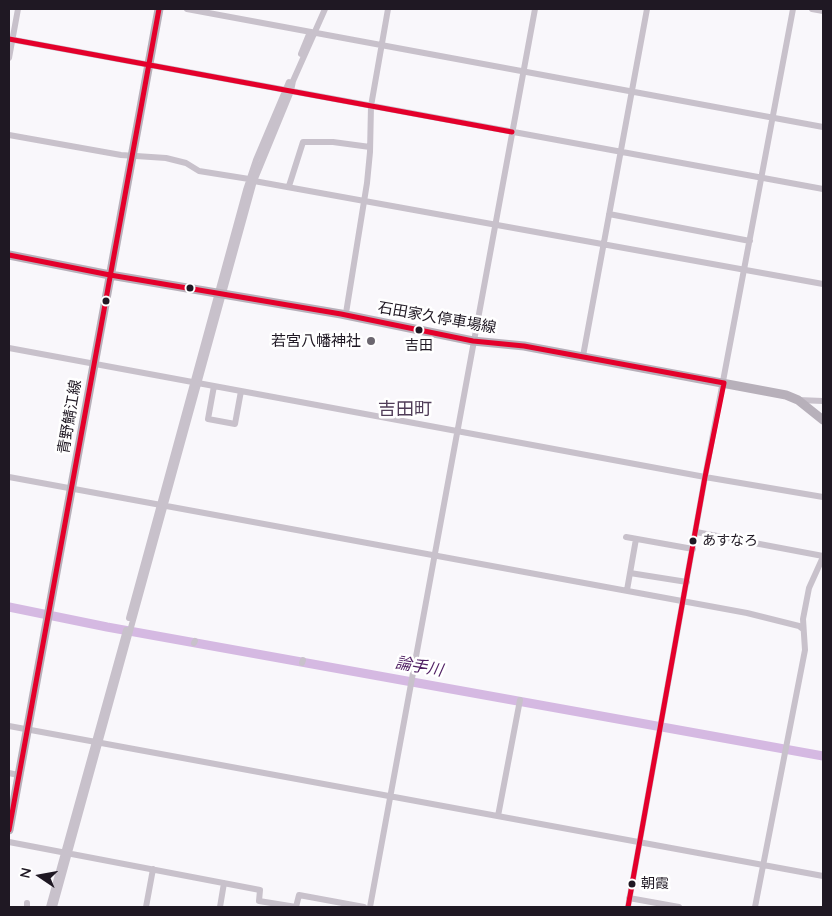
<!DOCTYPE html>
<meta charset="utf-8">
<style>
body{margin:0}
#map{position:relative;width:832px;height:916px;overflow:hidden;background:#f9f7fb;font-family:Quicksand,sans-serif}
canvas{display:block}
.frame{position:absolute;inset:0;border:10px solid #1f1823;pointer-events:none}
.north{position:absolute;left:15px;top:851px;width:50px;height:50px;-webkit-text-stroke:4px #fff;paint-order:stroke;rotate:282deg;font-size:14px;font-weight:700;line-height:20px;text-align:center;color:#1f1823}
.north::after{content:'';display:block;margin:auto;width:18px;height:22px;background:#1f1823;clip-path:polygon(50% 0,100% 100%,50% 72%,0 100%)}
</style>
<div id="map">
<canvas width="832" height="916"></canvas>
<div class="frame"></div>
<div class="north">N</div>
</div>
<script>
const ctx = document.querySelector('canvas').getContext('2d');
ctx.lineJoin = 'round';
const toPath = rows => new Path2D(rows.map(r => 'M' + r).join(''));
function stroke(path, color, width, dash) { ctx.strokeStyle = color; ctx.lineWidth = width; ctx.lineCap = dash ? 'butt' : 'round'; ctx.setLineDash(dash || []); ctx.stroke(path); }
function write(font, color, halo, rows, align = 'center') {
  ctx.font = font + ' Quicksand,"Noto Sans JP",sans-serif'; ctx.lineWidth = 5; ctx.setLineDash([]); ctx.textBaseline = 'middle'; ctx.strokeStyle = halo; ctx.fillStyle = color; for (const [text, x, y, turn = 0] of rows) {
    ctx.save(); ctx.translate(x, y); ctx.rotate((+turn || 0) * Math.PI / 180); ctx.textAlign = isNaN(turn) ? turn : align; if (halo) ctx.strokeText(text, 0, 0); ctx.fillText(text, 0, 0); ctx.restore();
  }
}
const river = toPath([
 [9,607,107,627,823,756]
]);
const minor = toPath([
 [187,9,823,127],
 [812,9,823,11],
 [9,39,823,189],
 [301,54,310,32],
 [9,58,18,9],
 [9,135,121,155,166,158,186,163,199,171,249,179],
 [254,181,823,284],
 [289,186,303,142,333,142,370,147],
 [609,214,750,241],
 [341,314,346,313,367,183,370,152,371,106,388,9],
 [9,348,705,477,823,497],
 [583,356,647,9],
 [214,386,208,419,235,424,241,391],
 [798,400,823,401],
 [9,477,747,613,799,626,803,629],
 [696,532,823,556],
 [626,537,693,549],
 [630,573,687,582],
 [627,590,636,539],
 [129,618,246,190,256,160,289,82],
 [194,643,195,641],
 [302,663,303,660],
 [9,726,823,876],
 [9,773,18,775],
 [498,816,520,700],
 [9,842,260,890,259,901,296,907],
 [629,898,679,907],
 [27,907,27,903],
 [49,907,126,630],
 [54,907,254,181,291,91,293,81,325,9],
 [146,907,153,869],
 [220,907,224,883],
 [296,907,299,895,364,907],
 [370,907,535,9],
 [628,907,705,477,793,9],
 [755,907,805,650,803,619,809,588,823,557]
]);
const major = toPath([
 [9,255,110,275,341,314,473,341,524,346,786,395,798,400,823,420],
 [9,830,159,9]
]);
const bus1 = toPath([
 [9,39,512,132],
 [9,255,110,275,341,314,473,341,524,346,724,383,705,477,628,907],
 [9,830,159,9]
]);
const markers = [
 [190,288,4.5,"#1f1823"],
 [106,301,4.5,"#1f1823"],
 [419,330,4.5,"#1f1823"],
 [371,341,5,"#6b666f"],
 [693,541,4.5,"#1f1823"],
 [632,884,4.5,"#1f1823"]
];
const busNames = [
 ["吉田",419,346,"center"],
 ["あすなろ",702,541],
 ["朝霞",641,884]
];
const streetNames = [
 ["石田家久停車場線",437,318,10],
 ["青野鯖江線",70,417,-80]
];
const poiNames = [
 ["若宮八幡神社",361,341]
];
const waterNames = [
 ["論手川",419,667,10]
];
const quarterNames = [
 ["吉田町",405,410]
];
stroke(river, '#d5b9e2', 9);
stroke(minor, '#c8c1cb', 6);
stroke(major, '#b7b0ba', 9);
stroke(bus1, '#e4002b', 5);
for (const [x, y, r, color] of markers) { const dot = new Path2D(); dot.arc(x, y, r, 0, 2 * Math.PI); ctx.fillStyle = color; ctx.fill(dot); stroke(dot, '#fff', 2); }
write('14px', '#1f1823', '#fff', busNames, 'left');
write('15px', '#1f1823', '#fff', streetNames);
write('15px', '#1f1823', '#fff', poiNames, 'right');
write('italic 16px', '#4f1e62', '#fff', waterNames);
write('18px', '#503d58', '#fff', quarterNames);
</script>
